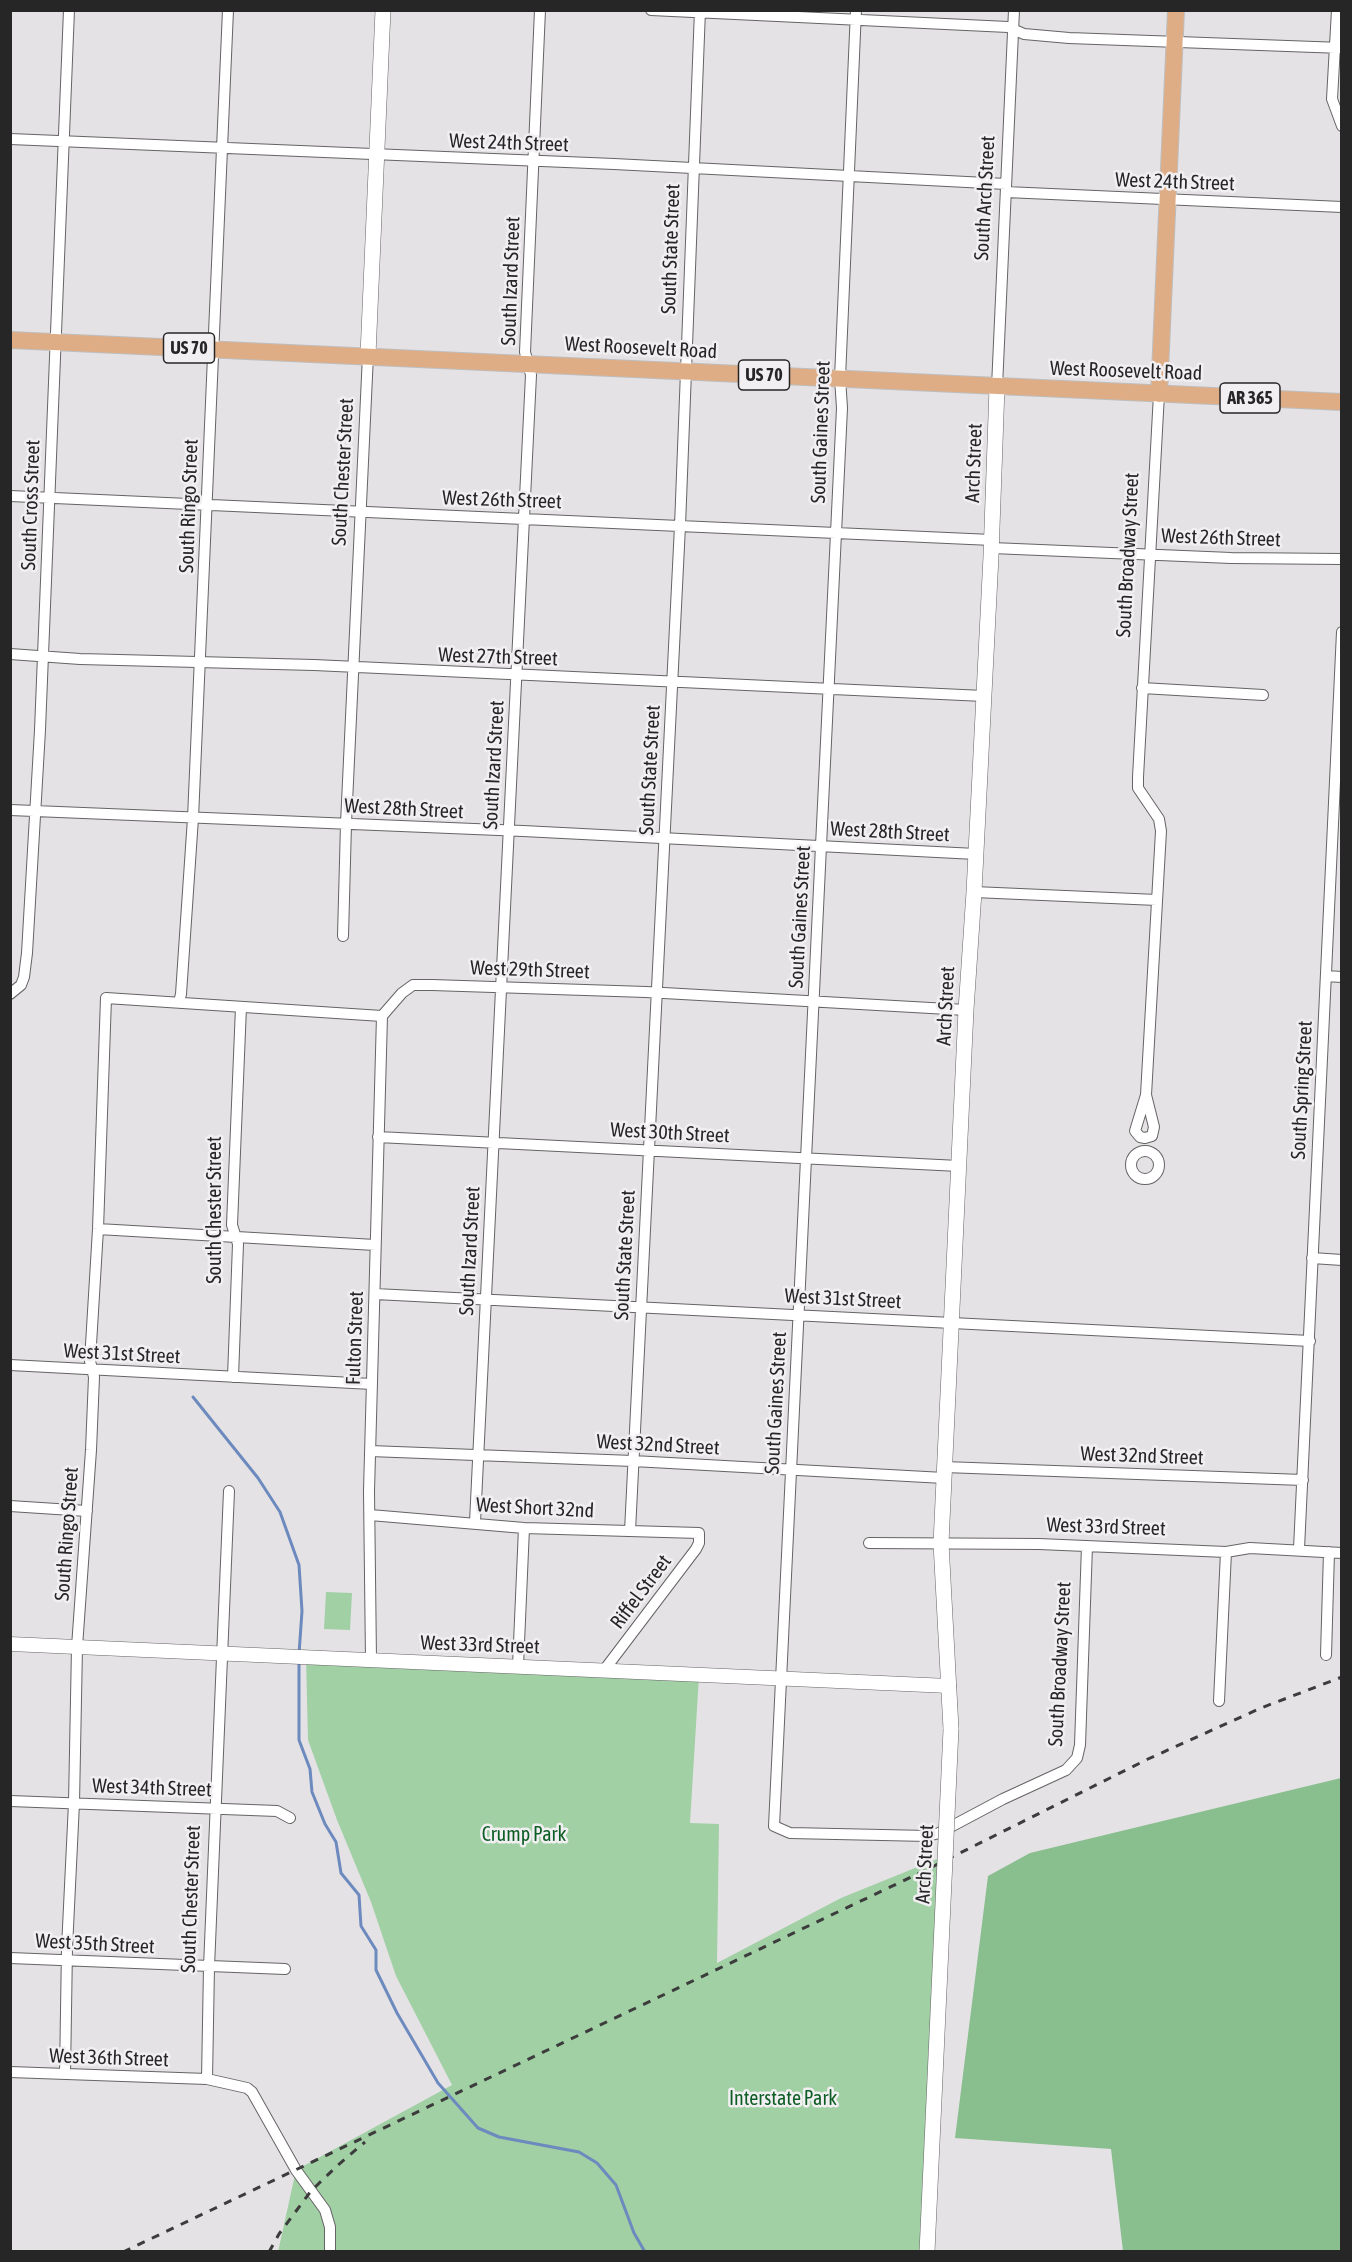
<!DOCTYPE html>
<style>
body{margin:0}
#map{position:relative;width:1352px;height:2262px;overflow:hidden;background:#e5e2e5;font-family:"Asap Condensed",sans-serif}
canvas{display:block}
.frame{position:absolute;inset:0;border:12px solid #272627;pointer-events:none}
</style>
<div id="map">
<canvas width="1352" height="2262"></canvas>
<div class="frame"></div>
</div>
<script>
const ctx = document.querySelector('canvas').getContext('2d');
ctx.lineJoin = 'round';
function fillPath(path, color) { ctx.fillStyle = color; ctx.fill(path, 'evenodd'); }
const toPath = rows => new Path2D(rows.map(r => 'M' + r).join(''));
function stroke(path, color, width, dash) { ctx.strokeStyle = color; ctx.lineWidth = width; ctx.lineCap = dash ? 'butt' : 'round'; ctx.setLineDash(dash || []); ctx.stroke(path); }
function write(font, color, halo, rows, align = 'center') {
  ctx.font = font + ' "Asap Condensed",sans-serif'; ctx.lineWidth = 5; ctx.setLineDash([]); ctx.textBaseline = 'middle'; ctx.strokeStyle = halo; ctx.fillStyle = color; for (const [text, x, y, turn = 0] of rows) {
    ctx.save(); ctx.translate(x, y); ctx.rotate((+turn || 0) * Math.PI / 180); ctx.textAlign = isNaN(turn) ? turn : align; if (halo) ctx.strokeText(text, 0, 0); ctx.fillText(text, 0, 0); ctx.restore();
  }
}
const green = toPath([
 [326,1592,352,1593,350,1630,324,1629],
 [306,1657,699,1676,690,1823,719,1824,717,1963,841,1898,947,1855,927,2251,278,2252,296,2170,452,2085,396,1976,371,1902,337,1820,308,1740]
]);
const forest = toPath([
 [1341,1778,1341,2251,1123,2251,1111,2149,955,2138,988,1876,1030,1853]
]);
const stream = toPath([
 [193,1397,258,1478,280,1512,299,1565,302,1611,299,1654],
 [299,1660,299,1740,310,1769,312,1792,325,1824,336,1842,341,1873,359,1895,361,1926,376,1950,376,1970,397,2013,438,2083,478,2128,499,2137,579,2152,597,2163,616,2185,634,2233,645,2252]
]);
const minor = toPath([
 [651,10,1008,27,1024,34,1069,38,1342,48],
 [856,10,840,378,842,408,774,1826,790,1833,928,1836,939,1833,1003,1799,1066,1770,1077,1758,1080,1745,1087,1546],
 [1337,10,1332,99,1342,126],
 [10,139,614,164,1006,184],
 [1006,192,1342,207],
 [997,387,1014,10],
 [10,496,992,540],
 [992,548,1231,558,1342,559],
 [10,654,80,659,314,665,984,696],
 [1142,688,1263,695],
 [10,810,523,831,976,854],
 [974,892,1157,900],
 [343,936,346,824,368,355],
 [1326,976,1342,977],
 [10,994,21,985,24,977,27,953,40,730,69,10],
 [179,1002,181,994,193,818,228,10],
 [1146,1095,1161,831,1159,819,1138,788,1138,777,1159,394],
 [1146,1095,1154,1127,1152,1136,1145,1138,1140,1137,1135,1131,1146,1095],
 [378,1137,959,1166],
 '1131 1165a14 14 0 1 1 28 0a14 14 0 1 1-28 0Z',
 [98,1229,375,1245],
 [1312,1258,1342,1260],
 [375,1294,1310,1341],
 [10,1365,372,1384],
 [233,1377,238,1244,232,1225,241,1007],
 [370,1451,633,1461,944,1478],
 [944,1467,1303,1480],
 [10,1506,87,1511],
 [370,1515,524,1528,699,1533,699,1543,696,1549,605,1669],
 [475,1522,531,375,525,352,540,10],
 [630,1531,680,526,700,10],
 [869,1543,1039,1544,1226,1552,1250,1548,1342,1553],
 [1299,1549,1342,632],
 [1326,1655,1329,1552],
 [371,1660,369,1491,382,1016],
 [518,1666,524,1528],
 [1219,1701,1226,1552],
 [10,1801,277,1811,290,1818],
 [10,1958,285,1969],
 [10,2072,207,2079,247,2088,252,2092,296,2170,325,2210,330,2227,330,2252],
 [65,2074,67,1948,74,1803,77,1647,91,1450,94,1377,90,1361,98,1229,106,998,382,1016,402,993,413,985,432,985,646,992,966,1010],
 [207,2079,209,1967,229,1491]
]);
const tertiary = toPath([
 [10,1644,949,1686]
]);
const secondary = toPath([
 [368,355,383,10],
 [951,1729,941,1543,966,1010,974,892,991,556,997,387]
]);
const primary = toPath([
 [10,340,1342,402],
 [1159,394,1176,10]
]);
const rail = toPath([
 [123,2252,926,1870,1148,1759,1261,1708,1342,1677],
 [269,2252,279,2234,311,2191,338,2165,365,2142]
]);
const secondaryBridge = toPath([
 [927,2252,951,1729]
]);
const shields = [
 [189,348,51],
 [764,375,51],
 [1250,398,60]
];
const shieldNames = [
 ["US 70",189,348],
 ["US 70",764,375],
 ["AR 365",1250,398]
];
const streetNames = [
 ["West 24th Street",509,143,2],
 ["West 24th Street",1175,182,2],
 ["South Arch Street",985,198,-87],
 ["South State Street",671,249,-88],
 ["South Izard Street",511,281,-88],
 ["West Roosevelt Road",641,348,3],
 ["West Roosevelt Road",1126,371,2],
 ["South Gaines Street",821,432,-88],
 ["Arch Street",974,463,-88],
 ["South Chester Street",343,472,-87],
 ["West 26th Street",502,500,2],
 ["South Cross Street",31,505,-88],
 ["South Ringo Street",189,506,-88],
 ["West 26th Street",1221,538,2],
 ["South Broadway Street",1128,555,-87],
 ["West 27th Street",498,657,2],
 ["South Izard Street",494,765,-87],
 ["South State Street",650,770,-87],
 ["West 28th Street",404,809,3],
 ["West 28th Street",890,832,3],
 ["South Gaines Street",800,917,-87],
 ["West 29th Street",530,970,2],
 ["Arch Street",946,1006,-87],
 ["South Spring Street",1302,1090,-87],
 ["West 30th Street",670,1133,3],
 ["South Chester Street",215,1210,-90],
 ["South Izard Street",470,1251,-87],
 ["South State Street",625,1255,-87],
 ["West 31st Street",843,1299,3],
 ["Fulton Street",355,1338,-88],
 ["West 31st Street",122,1354,3],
 ["South Gaines Street",776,1403,-87],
 ["West 32nd Street",658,1445,3],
 ["West 32nd Street",1142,1456,2],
 ["West Short 32nd",535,1508,3],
 ["West 33rd Street",1106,1527,2],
 ["South Ringo Street",67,1534,-86],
 ["Riffel Street",641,1592,-53],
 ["West 33rd Street",480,1645,2],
 ["South Broadway Street",1060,1664,-87],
 ["West 34th Street",152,1788,2],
 ["Arch Street",925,1864,-87],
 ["South Chester Street",191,1899,-88],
 ["West 35th Street",95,1944,3],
 ["West 36th Street",109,2058,2]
];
const parkNames = [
 ["Crump Park",524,1835],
 ["Interstate Park",783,2099]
];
fillPath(green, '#a0d0a4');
fillPath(forest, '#89be8f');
stroke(stream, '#6d8abf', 3);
stroke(minor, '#666366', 12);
stroke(tertiary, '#666366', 15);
stroke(secondary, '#666366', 16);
stroke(primary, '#bebebe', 18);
stroke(minor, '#fff', 10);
stroke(tertiary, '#fff', 14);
stroke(secondary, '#fff', 15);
stroke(primary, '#dfad85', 16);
stroke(rail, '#3d3c3d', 3, [8, 8]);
stroke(secondaryBridge, '#666366', 16, []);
stroke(secondaryBridge, '#fff', 15);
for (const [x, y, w] of shields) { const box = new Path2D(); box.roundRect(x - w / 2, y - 15, w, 30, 4.5); ctx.fillStyle = '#f2eff2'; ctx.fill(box); stroke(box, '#272627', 1.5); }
write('bold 18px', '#272627', null, shieldNames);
write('20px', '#272627', '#f2eff2', streetNames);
write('20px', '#0d5e24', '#f2eff2', parkNames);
</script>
